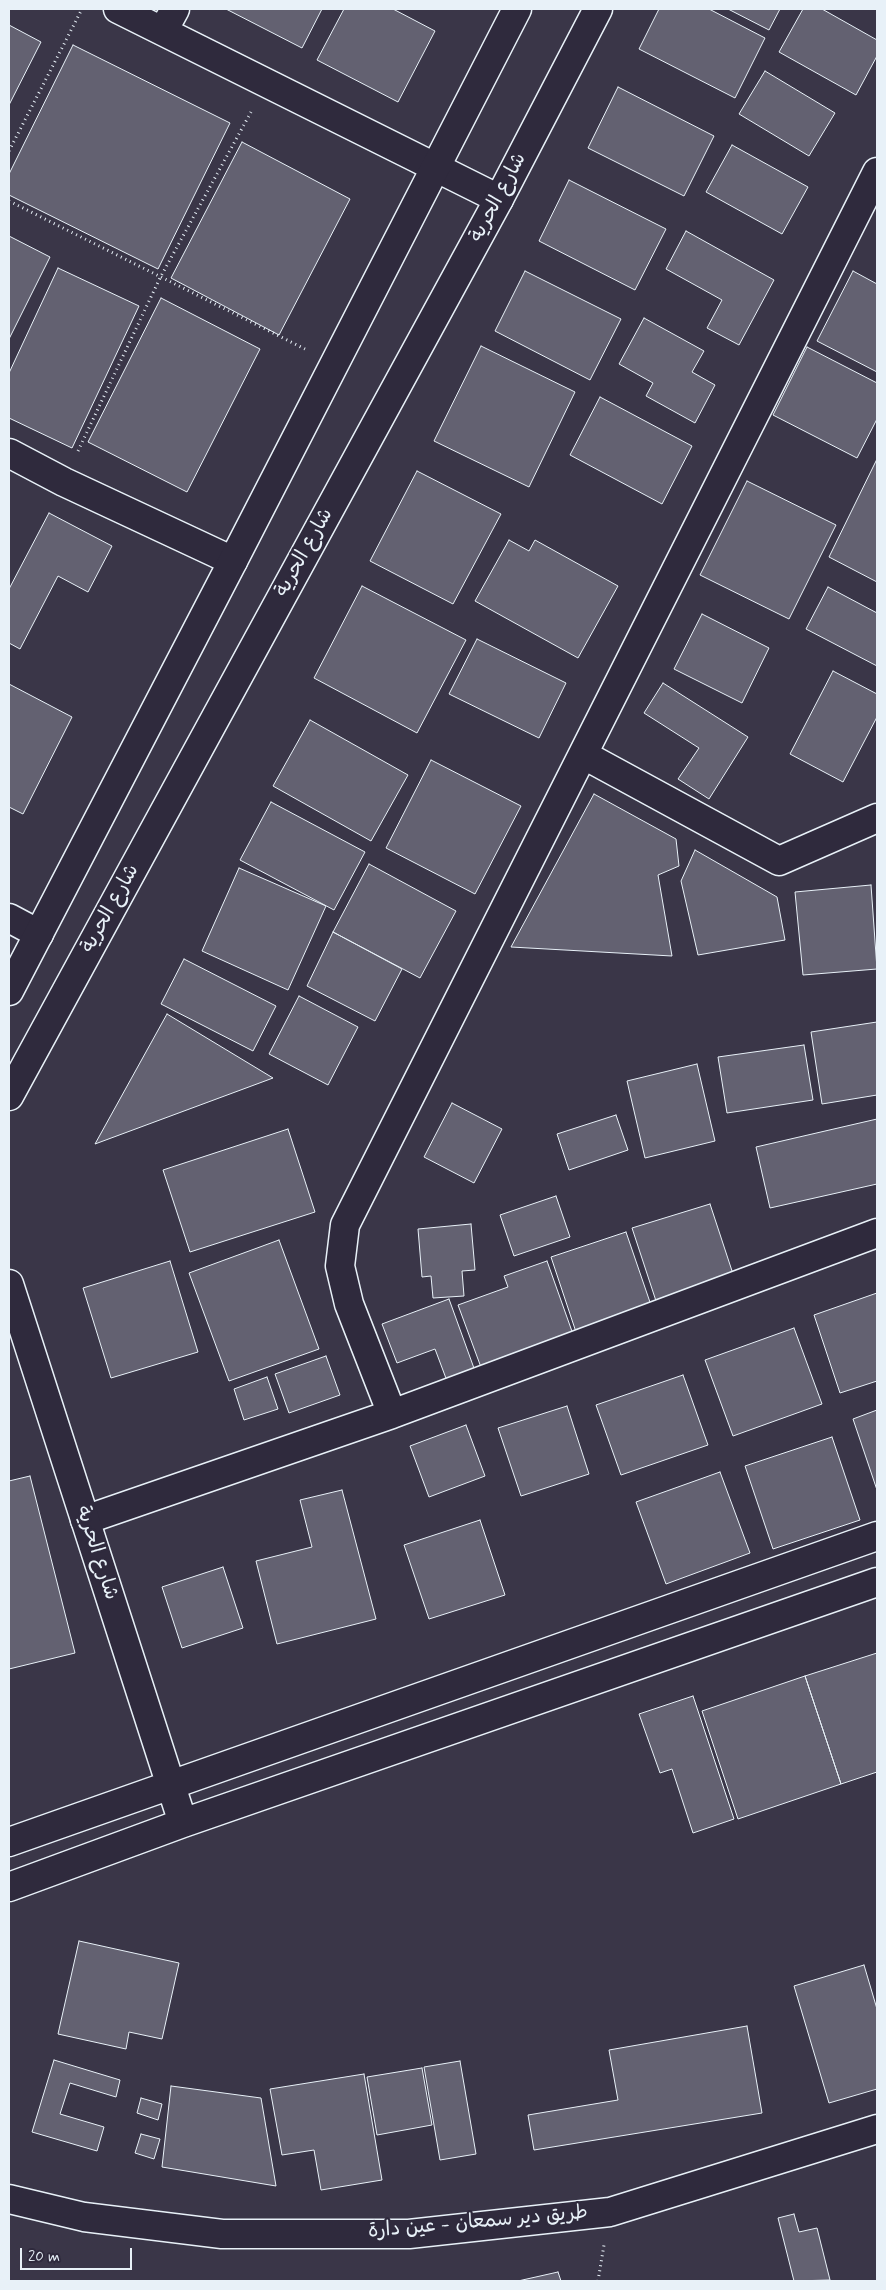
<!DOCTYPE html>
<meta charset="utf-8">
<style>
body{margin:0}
#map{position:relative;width:886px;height:2290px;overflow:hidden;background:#3a3648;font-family:Mynerve,sans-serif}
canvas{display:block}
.frame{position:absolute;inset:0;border:10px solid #e8f1f8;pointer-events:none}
.scale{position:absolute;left:20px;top:2248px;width:112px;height:22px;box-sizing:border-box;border:2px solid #e8f1f8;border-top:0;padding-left:6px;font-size:15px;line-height:18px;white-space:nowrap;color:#e8f1f8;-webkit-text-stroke:4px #2f2a3d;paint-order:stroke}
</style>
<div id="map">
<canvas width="886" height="2290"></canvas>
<div class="frame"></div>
<div class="scale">20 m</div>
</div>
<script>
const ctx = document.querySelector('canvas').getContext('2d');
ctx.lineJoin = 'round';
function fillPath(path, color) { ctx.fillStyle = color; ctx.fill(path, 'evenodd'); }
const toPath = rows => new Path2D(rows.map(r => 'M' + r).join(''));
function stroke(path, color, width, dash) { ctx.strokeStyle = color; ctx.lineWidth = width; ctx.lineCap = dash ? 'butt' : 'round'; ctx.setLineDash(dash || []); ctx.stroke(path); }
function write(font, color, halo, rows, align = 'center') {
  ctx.font = font + ' Mynerve,"Playpen Sans Arabic",sans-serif'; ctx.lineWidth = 4.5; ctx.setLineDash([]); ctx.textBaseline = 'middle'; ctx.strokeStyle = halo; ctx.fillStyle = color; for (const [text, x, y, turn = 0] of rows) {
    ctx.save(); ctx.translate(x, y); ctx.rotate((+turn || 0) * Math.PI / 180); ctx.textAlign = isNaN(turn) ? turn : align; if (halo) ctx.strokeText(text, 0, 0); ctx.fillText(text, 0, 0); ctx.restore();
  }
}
const building = toPath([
 [226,9,322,9,302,48,226,9],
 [344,9,393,9,435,31,398,102,317,60,344,9],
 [659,9,709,9,765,38,735,98,639,49,659,9],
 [728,9,780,9,769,30,728,9],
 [803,9,822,9,877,40,877,56,856,95,779,52,803,9],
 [9,25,41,42,9,105,9,25],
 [73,45,230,123,158,269,9,195,9,174,73,45],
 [765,71,835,113,809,156,739,114,765,71],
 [618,87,714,136,684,196,588,148,618,87],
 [242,142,350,199,279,335,171,278,242,142],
 [732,145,808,187,782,234,706,192,732,145],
 [569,180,666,229,635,290,539,241,569,180],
 [686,231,774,280,739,345,707,328,722,300,666,269,686,231],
 [9,236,50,257,9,339,9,236],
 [58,268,139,306,72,448,9,418,9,373,58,268],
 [525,271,621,319,590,380,495,331,525,271],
 [853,271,877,284,877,372,817,341,853,271],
 [161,298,260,349,187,492,88,442,161,298],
 [644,318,704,351,692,372,715,385,695,423,646,396,653,383,619,364,644,318],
 [481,346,575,392,529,487,434,441,481,346],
 [807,347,877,383,877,419,857,458,773,415,807,347],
 [600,397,692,446,662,504,570,455,600,397],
 [877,459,877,582,829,557,877,459],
 [417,471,501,514,453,604,370,561,417,471],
 [747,481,836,525,789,619,700,575,747,481],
 [49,513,112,546,88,592,58,576,20,649,9,643,9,589,49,513],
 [509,540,529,551,535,540,618,586,578,658,475,601,509,540],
 [362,586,466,640,417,733,314,678,362,586],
 [828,587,877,613,877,666,806,629,828,587],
 [702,614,769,648,742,703,674,669,702,614],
 [477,639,566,683,539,738,449,694,477,639],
 [833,671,877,694,877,717,843,782,790,754,833,671],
 [663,683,748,737,709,799,678,779,699,748,644,713,663,683],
 [9,684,72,717,23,814,9,807,9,684],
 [310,720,408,775,371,841,273,786,310,720],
 [431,760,521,806,475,894,386,848,431,760],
 [594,794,676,839,679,866,658,875,672,956,511,947,594,794],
 [271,802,365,852,334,910,240,860,271,802],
 [695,850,777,897,785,940,698,955,681,881,695,850],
 [369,864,456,911,420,978,333,932,369,864],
 [239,868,326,906,288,990,202,951,239,868],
 [871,885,877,969,803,975,795,892,871,885],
 [333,932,402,969,375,1021,307,986,333,932],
 [184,959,276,1006,253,1051,161,1004,184,959],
 [299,996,358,1027,328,1085,269,1054,299,996],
 [167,1014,273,1078,95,1144,167,1014],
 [877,1022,877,1095,822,1104,811,1032,877,1022],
 [804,1045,813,1100,727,1113,718,1057,804,1045],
 [697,1064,715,1141,645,1158,627,1081,697,1064],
 [452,1103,502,1129,474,1183,424,1157,452,1103],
 [616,1115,628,1150,569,1170,557,1134,616,1115],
 [877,1119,877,1184,770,1208,756,1147,877,1119],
 [288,1129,315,1212,190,1252,163,1170,288,1129],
 [556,1196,570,1237,514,1256,500,1215,556,1196],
 [710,1204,735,1280,657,1304,632,1228,710,1204],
 [471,1224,475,1270,462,1271,464,1296,433,1298,431,1276,422,1277,418,1229,471,1224],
 [626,1232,653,1311,577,1335,551,1257,626,1232],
 [279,1240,319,1349,229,1381,189,1273,279,1240],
 [170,1261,198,1352,111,1378,83,1288,170,1261],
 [547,1261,574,1337,482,1370,458,1305,508,1287,504,1276,547,1261],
 [877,1293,877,1381,840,1393,814,1315,877,1293],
 [449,1299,475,1371,447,1381,435,1349,397,1363,382,1324,449,1299],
 [794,1328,822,1404,733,1436,705,1360,794,1328],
 [326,1356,340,1395,289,1413,275,1374,326,1356],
 [683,1375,708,1445,621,1475,596,1405,683,1375],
 [267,1377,278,1409,244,1420,234,1389,267,1377],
 [567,1406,589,1474,521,1496,498,1428,567,1406],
 [877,1410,877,1490,853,1419,877,1410],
 [466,1425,485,1476,429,1497,410,1446,466,1425],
 [832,1437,860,1520,773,1549,745,1466,832,1437],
 [720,1472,750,1553,666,1584,636,1502,720,1472],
 [30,1476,75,1653,9,1669,9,1481,30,1476],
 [342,1490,376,1619,277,1644,256,1561,312,1547,300,1500,342,1490],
 [480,1520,505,1595,429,1619,404,1545,480,1520],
 [223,1567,243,1628,182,1648,162,1587,223,1567],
 [877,1653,877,1772,841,1784,805,1676,877,1653],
 [805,1676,841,1784,738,1819,702,1711,805,1676],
 [693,1696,734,1819,693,1833,672,1769,660,1773,639,1714,693,1696],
 [79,1941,179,1963,162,2039,129,2032,126,2049,58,2034,79,1941],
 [864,1965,877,2009,877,2089,829,2103,794,1986,864,1965],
 [747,2026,762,2113,534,2150,528,2115,618,2100,609,2050,747,2026],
 [54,2060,120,2080,116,2097,70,2083,60,2114,104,2127,97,2151,32,2132,54,2060],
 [460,2061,476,2154,440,2160,424,2067,460,2061],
 [422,2068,432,2125,377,2135,367,2077,422,2068],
 [364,2074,382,2180,321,2190,314,2150,282,2155,270,2089,364,2074],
 [171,2086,261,2098,276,2186,162,2167,171,2086],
 [141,2098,162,2104,158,2120,137,2113,141,2098],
 [141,2134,160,2139,154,2159,135,2153,141,2134],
 [794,2214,799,2232,817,2228,830,2280,794,2281,778,2218,794,2214],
 [558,2272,561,2281,518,2281,558,2272]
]);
const path = toPath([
 [9,151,82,9],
 [9,201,305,349],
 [78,451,160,278,251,112],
 [598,2281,604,2245]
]);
const minor = toPath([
 [118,9,499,199],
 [163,31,175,9],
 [9,453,64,482,233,561],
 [584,755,779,861,877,818],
 [9,918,39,934],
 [392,1414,349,1304,340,1266,345,1225,877,172],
 [85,1520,392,1414,877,1233],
 [9,2199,84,2217,222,2234,409,2234,610,2212,877,2129]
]);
const major = toPath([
 [9,991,233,561,517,9],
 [9,1096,499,199,598,9],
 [9,1284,183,1823],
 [9,1842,877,1536],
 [9,1887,183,1823,877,1582]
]);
const streetNames = [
 ["شارع الحرية",499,198,-62],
 ["شارع الحرية",305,553,-61],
 ["شارع الحرية",111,909,-61],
 ["شارع الحرية",96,1553,72],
 ["طريق دير سمعان - عين دارة",478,2223,-5]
];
fillPath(building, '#636171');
stroke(building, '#e8f1f8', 1);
stroke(minor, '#e8f1f8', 31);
stroke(major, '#e8f1f8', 31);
stroke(path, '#e8f1f8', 3, [1, 4]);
stroke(minor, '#2f2a3d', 28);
stroke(major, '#2f2a3d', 28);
write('20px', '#e8f1f8', '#2f2a3d', streetNames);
</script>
